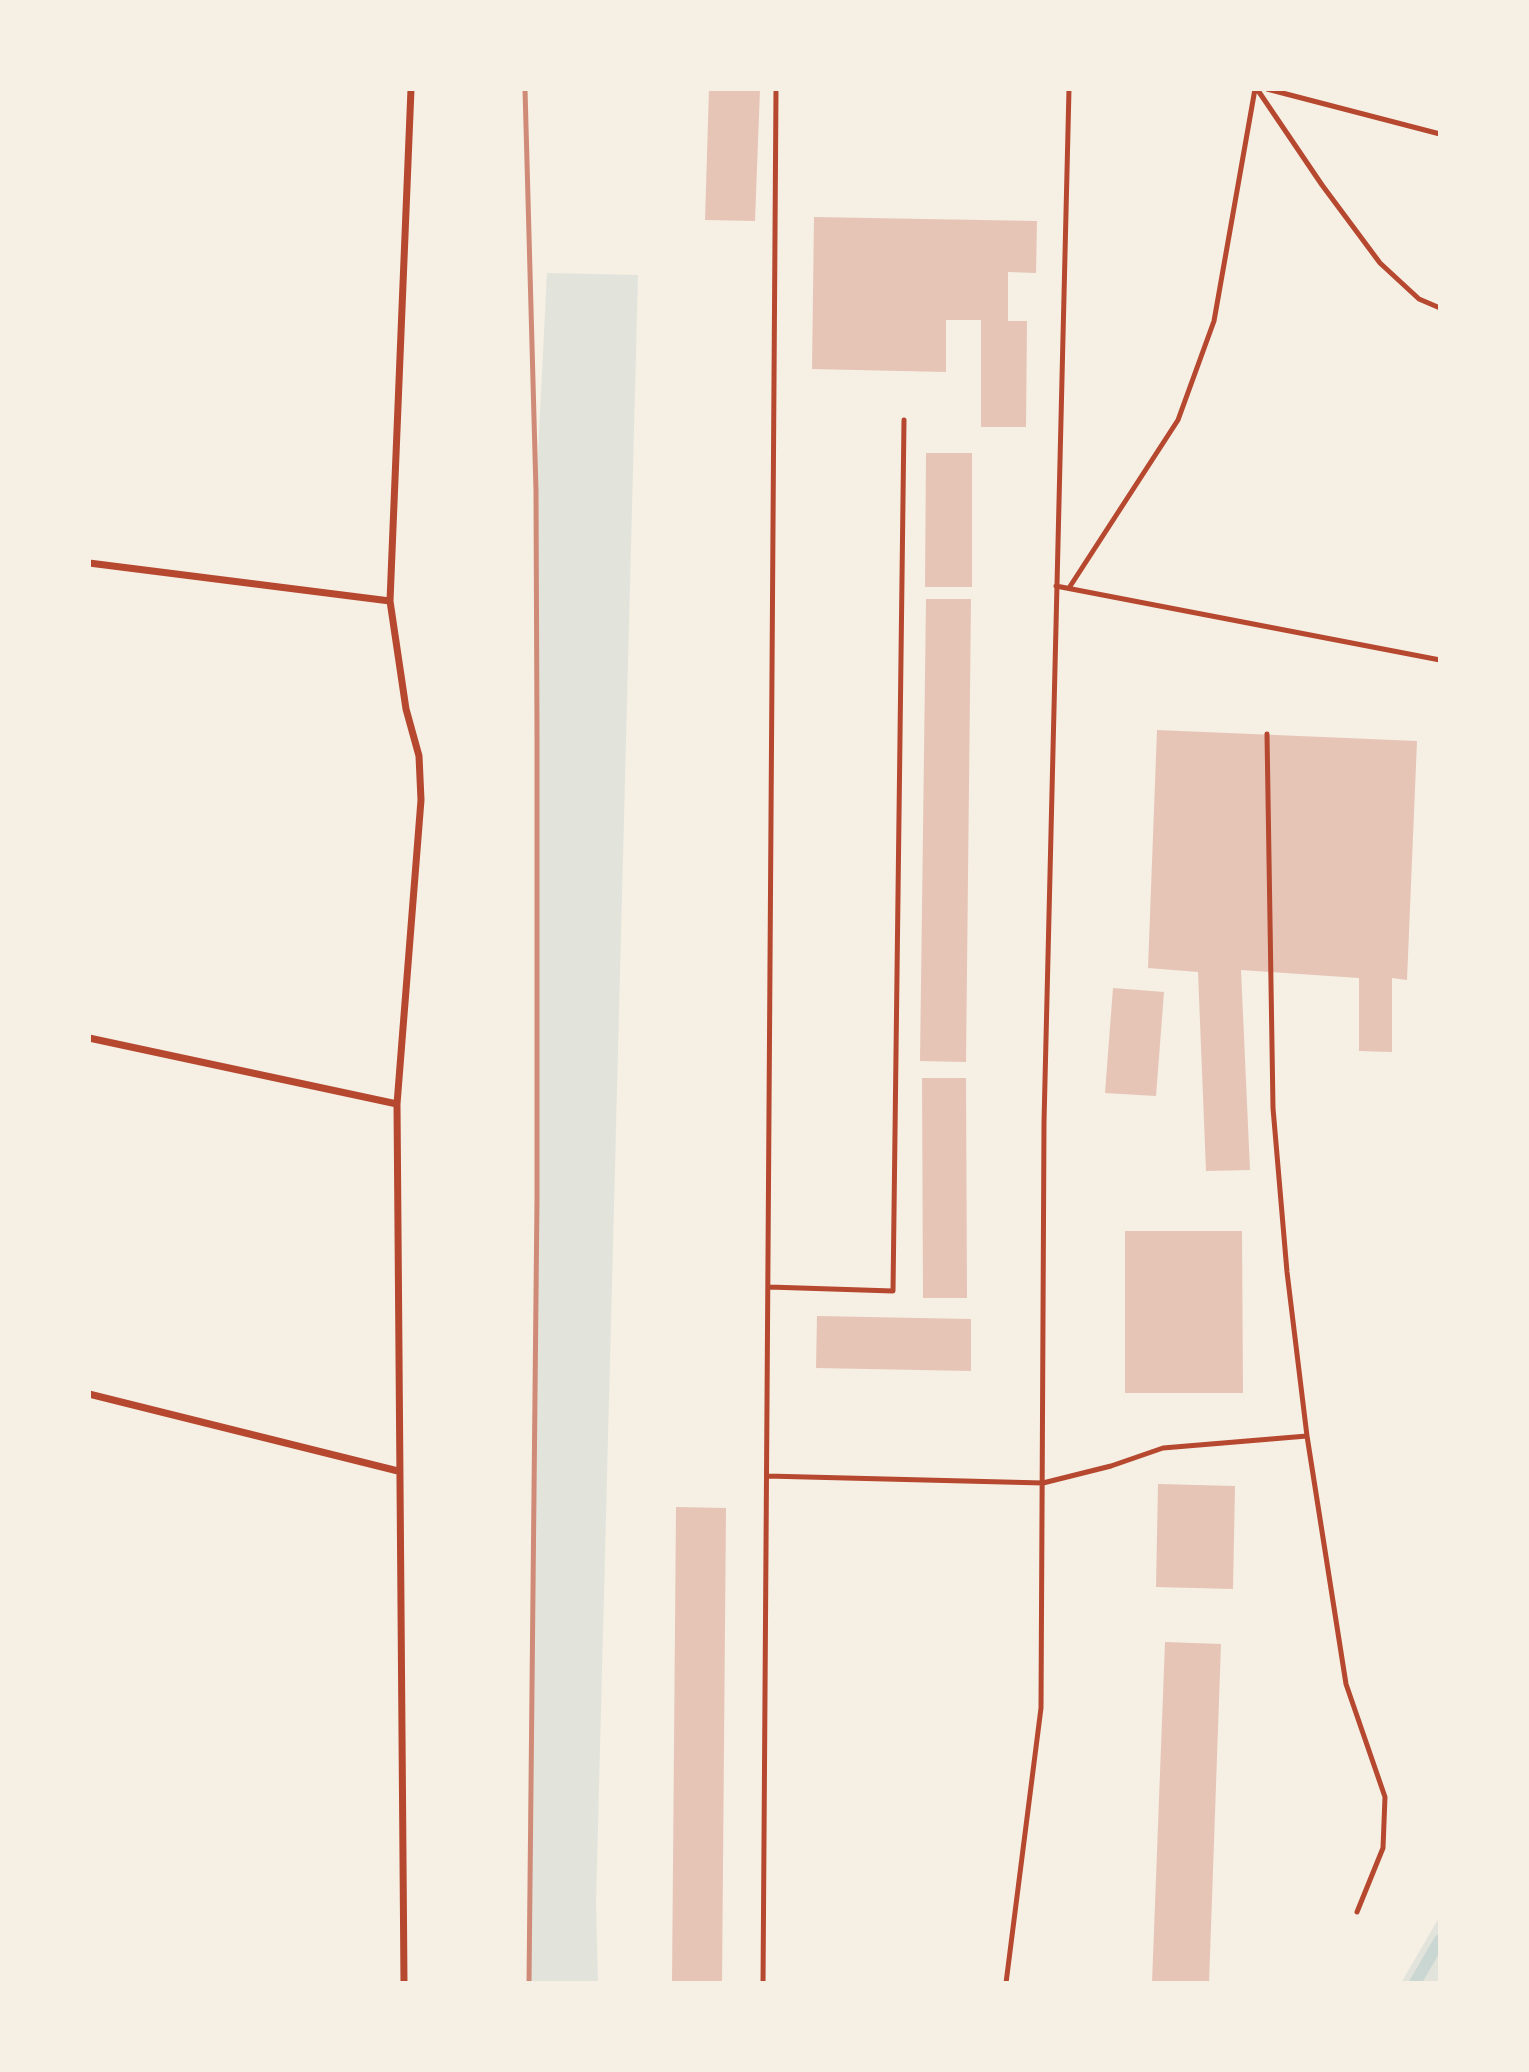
<!DOCTYPE html>
<style>
body{margin:0}
#map{position:relative;width:1529px;height:2072px;overflow:hidden;background:#f6efe4;font-family:Manrope,sans-serif}
canvas{display:block}
.frame{position:absolute;inset:0;border:91px solid #f6efe4;pointer-events:none}
</style>
<div id="map">
<canvas width="1529" height="2072"></canvas>
<div class="frame"></div>
</div>
<script>
const ctx = document.querySelector('canvas').getContext('2d');
ctx.lineJoin = 'round';
function fillPath(path, color) { ctx.fillStyle = color; ctx.fill(path, 'evenodd'); }
const toPath = rows => new Path2D(rows.map(r => 'M' + r).join(''));
function stroke(path, color, width, dash) { ctx.strokeStyle = color; ctx.lineWidth = width; ctx.lineCap = dash ? 'butt' : 'round'; ctx.setLineDash(dash || []); ctx.stroke(path); }
const green = toPath([
 [547,273,638,275,596,1903,598,1983,529,1983,537,1199,536,491],
 [1440,1916,1440,1983,1401,1983]
]);
const stream = toPath([
 [1415,1983,1440,1940]
]);
const building = toPath([
 [709,89,760,89,755,221,705,220],
 [814,217,1037,221,1036,273,1008,272,1008,321,1027,321,1026,427,981,427,981,320,946,320,946,372,812,369],
 [926,453,972,453,972,587,925,587],
 [926,599,971,599,966,1062,920,1061],
 [1157,730,1417,741,1407,980,1392,978,1392,1052,1359,1051,1359,978,1241,970,1250,1170,1206,1171,1198,972,1148,968],
 [1113,988,1164,992,1156,1096,1105,1093],
 [922,1078,966,1078,967,1298,923,1298],
 [1125,1231,1242,1231,1243,1393,1125,1393],
 [817,1316,971,1319,971,1371,816,1368],
 [1158,1484,1235,1486,1233,1589,1156,1587],
 [676,1507,726,1508,722,1983,672,1983],
 [1165,1642,1221,1644,1209,1983,1152,1983]
]);
const service = toPath([
 [1257,89,1322,185,1380,263,1419,299,1440,308],
 [1267,89,1440,134],
 [1056,586,1440,660],
 [1069,588,1178,420,1214,321,1255,89],
 [1267,734,1273,1108,1287,1272,1307,1436],
 [769,1287,893,1291,904,420],
 [767,1476,1043,1483,1111,1466,1163,1448,1307,1436,1346,1684,1385,1797,1383,1848,1357,1912],
 [763,1983,776,89],
 [1006,1983,1041,1708,1044,1122,1069,89]
]);
const minor = toPath([
 [89,563,390,601],
 [89,1038,397,1104],
 [89,1394,398,1471],
 [404,1983,397,1104,421,800,419,756,406,709,390,601,411,89]
]);
const rail = toPath([
 [525,89,536,491,537,735,537,1199,529,1983]
]);
fillPath(green, '#e2e4dc');
stroke(stream, '#c9d6d2', 12);
fillPath(building, '#e6c5b7');
stroke(service, '#b5482f', 5);
stroke(minor, '#b5482f', 7);
stroke(rail, '#cf8b77', 5);
</script>
